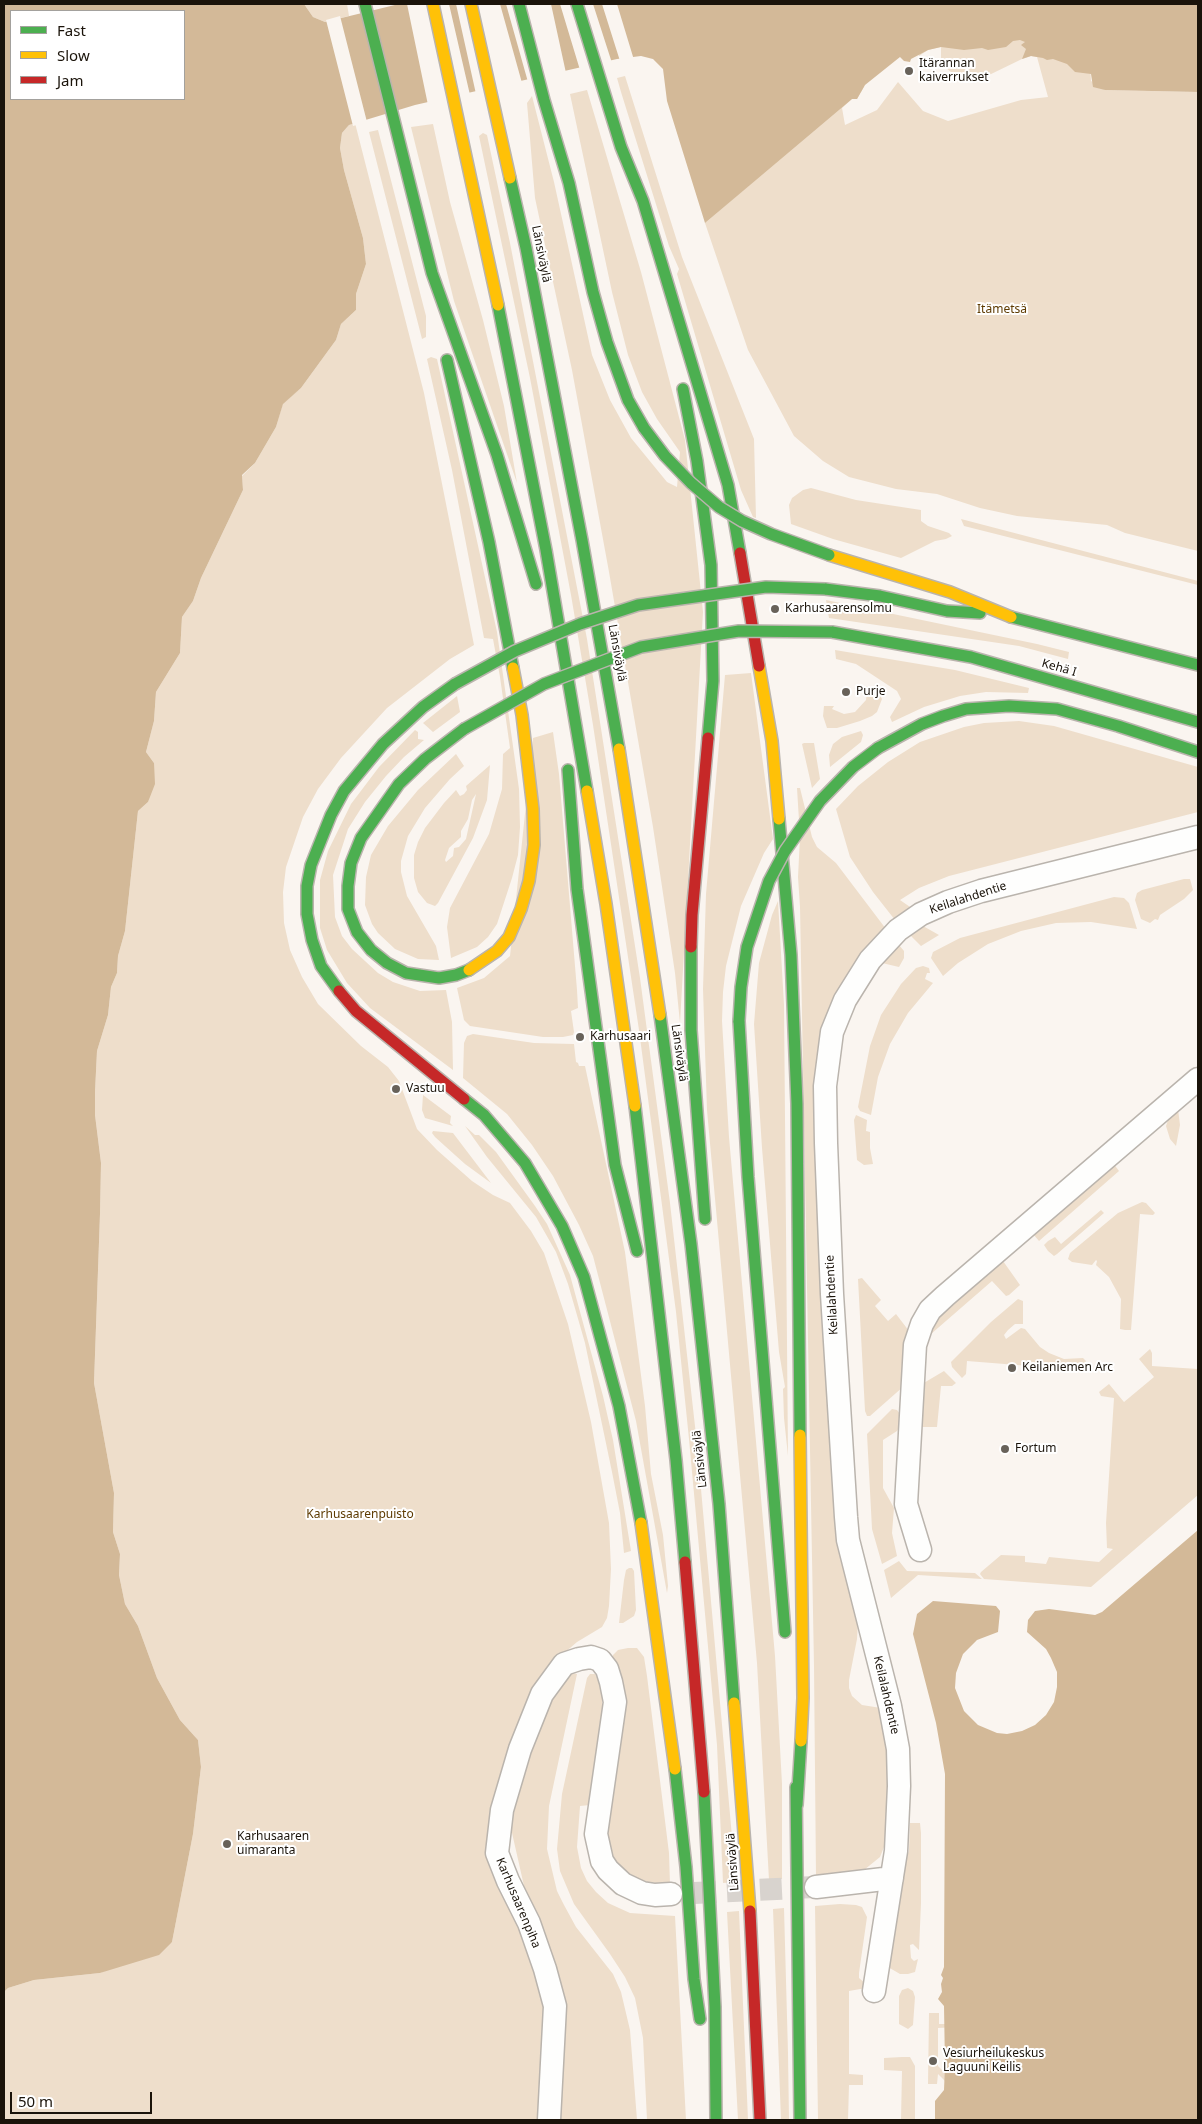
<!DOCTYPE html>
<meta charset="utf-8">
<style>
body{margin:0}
#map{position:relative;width:1202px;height:2124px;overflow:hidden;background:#faf5f0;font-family:"Noto Sans",sans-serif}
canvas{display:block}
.frame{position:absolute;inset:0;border:5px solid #1a130a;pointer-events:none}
.legend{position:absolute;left:10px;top:10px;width:175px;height:90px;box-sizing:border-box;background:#fff;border:1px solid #a3a19d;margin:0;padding:6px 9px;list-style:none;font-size:15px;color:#1a130a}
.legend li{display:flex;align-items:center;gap:10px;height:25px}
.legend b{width:25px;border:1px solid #a3a19d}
.scale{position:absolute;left:10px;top:2092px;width:142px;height:22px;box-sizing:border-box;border:2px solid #1a130a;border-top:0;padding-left:6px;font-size:15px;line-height:18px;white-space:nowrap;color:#1a130a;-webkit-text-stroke:4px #fff;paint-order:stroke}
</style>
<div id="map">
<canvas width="1202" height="2124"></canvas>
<div class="frame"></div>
<ul class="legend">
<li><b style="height:6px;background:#4caf50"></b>Fast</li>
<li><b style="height:6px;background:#ffc107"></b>Slow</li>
<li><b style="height:6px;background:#c62828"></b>Jam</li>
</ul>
<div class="scale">50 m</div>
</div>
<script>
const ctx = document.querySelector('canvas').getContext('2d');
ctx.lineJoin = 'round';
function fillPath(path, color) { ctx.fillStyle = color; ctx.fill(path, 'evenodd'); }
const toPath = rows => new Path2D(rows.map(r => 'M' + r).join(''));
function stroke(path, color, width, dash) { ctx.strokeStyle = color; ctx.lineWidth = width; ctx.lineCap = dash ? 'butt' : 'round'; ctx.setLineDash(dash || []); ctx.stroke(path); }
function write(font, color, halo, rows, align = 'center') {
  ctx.font = font + ' "Noto Sans",sans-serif'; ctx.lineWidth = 4; ctx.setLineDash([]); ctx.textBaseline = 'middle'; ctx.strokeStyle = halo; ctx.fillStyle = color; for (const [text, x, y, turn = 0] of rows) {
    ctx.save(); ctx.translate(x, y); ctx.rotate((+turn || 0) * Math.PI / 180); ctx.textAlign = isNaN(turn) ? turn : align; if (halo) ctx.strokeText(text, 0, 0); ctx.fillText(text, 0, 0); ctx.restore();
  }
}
const green = toPath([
 [304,4,347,4,349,16,325,22,313,17],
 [903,11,1089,51,1091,81,1105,90,1198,92,1198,551,1125,533,1107,525,1017,516,980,508,937,494,896,489,849,477,823,461,794,436,748,350,705,223,865,85,857,99,852,99,842,108,845,125,877,110,898,82,923,111,948,121,1021,100,1048,97,1037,57,1031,56,1022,59,987,76,951,72,941,64,941,47,928,50,919,56],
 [625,76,682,257,754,439,756,518,753,517,741,490,677,274,679,269,669,246,621,92,617,78],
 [587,90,641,272,685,440,703,612,680,1023,675,973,653,827,609,572,572,370,535,198,527,103,532,96,554,182,592,355,610,400,631,438,667,482,677,487,680,452,657,419,642,392,628,355,612,292,570,94],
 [355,123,424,393,474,645,450,659,387,708,341,758,318,789,303,817,286,867,283,892,284,923,290,950,302,977,318,1004,361,1046,388,1067,399,1081,417,1129,437,1150,472,1181,493,1195,510,1203,531,1231,544,1253,568,1324,591,1422,609,1523,611,1569,609,1606,607,1618,602,1627,577,1642,562,1655,491,1842,529,1908,510,1824,525,1762,558,1685,573,1673,577,1674,549,1806,547,1849,557,1891,564,1905,576,1927,613,1974,621,1992,630,2030,637,2120,4,2120,4,1992,8,1988,34,1980,100,1973,172,1942,193,1834,201,1767,198,1740,180,1720,157,1678,138,1626,125,1604,119,1575,120,1554,113,1532,114,1493,94,1383,100,1214,101,1163,95,1115,95,1092,97,1051,108,1015,111,987,117,973,118,956,125,931,138,811,148,802,154,763,146,752,154,721,156,692,180,653,182,617,193,601,201,578,243,490,242,476,255,463,276,427,283,403,301,388,336,340,341,324,356,310,356,294,366,264,363,238,344,170,340,148,342,133,349,125],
 [433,124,450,202,483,320,504,406,517,483,454,301,411,127],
 [378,130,426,316,426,337,422,339,369,132],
 [483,133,487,135,510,243,587,639,640,978,670,1203,697,1444,736,1882,723,1883,717,1745,689,1439,676,1312,639,1030,593,725,571,595,530,378,479,136],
 [431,357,437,359,497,632,519,789,520,827,518,855,512,878,497,924,488,937,477,947,451,958,447,927,450,908,489,834,502,789,503,754,510,748,500,677,493,639,484,638,452,470,427,359],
 [811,488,856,500,921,510,921,521,928,526,949,533,952,536,946,539,935,541,901,558,833,539,791,524,789,505,792,498,803,490],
 [961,519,1198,581,1198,585,964,526],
 [826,600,1037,644,1069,652,1068,659,1019,646,829,618],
 [835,650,955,670,1029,688,1028,693,986,692,960,696,924,707,892,722,890,717,901,699,897,691,856,664,836,659],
 [751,673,773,839,764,853,741,906,726,966,723,992,722,1021,729,1137,775,1656,782,1784,782,1879,769,1880,757,1663,707,1110,703,989,706,894,725,675],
 [866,686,871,686,879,693,882,699,877,712,872,716,860,721,837,728,827,728,823,716,824,706,834,706,832,709,844,714,855,712,866,700,867,691,864,691,864,688],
 [457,696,460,712,433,732,423,723],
 [1019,721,1054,726,1198,767,1198,812,949,876,919,888,900,900,913,909,895,920,873,892,850,857,836,809,858,786,888,762,920,742,964,727,984,723],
 [415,730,418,732,418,739,424,740,404,757,386,776,365,802,348,829,333,875,335,917,342,936,352,949,378,973,393,982,420,991,446,990,452,1022,453,1070,370,1008,347,983,327,950,320,928,320,880,328,851,351,804,379,767],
 [861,731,863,735,861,742,830,767,829,755,833,744,842,737],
 [553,732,559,774,577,990,578,1008,571,1011,574,1032,573,1035,563,1037,543,1037,470,1026,464,1020,457,988,484,978,510,956,533,738],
 [804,743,814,743,820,779,812,788,802,744],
 [456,754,464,766,450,779,425,808,408,836,401,861,401,872,407,896,436,946,439,960,418,959,395,949,378,933,372,924,365,905,366,877,371,855,388,826,418,790],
 [490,765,487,800,473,838,438,903,435,906,427,903,418,892,414,878,414,855,418,842,425,828,444,803,456,790,460,796,464,794,467,790,466,786],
 [476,794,466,839,459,847,454,848,453,856,446,862,445,860,449,848,461,837,461,831,468,819,472,800],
 [797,788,800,788,812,837,817,847,836,863,886,929,825,1031,858,1621,857,1639,849,1680,849,1688,852,1696,862,1705,881,1708,889,1767,886,1842,880,1857,864,1870,816,1877,814,1666,800,907,798,877,800,837],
 [1184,879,1190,879,1193,890,1184,899,1160,915,1158,920,1155,919,1150,923,1141,919,1135,900,1137,893,1142,890],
 [1114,897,1124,898,1129,903,1137,929,1091,922,1056,923,1021,931,988,944,958,963,943,976,931,958,933,952,960,938],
 [778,901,784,1005,788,1456,784,1418,783,1389,785,1387,779,1352,762,1148,754,1024,759,963,772,915],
 [923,926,939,935,921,946,910,935],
 [899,945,904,951,904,958,899,967,882,963],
 [923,966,929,968,930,973,927,973,925,979,933,983,908,1013,890,1044,878,1077,871,1115,860,1111,858,1107,870,1046,881,1015,901,984,916,968],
 [473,1034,534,1043,574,1044,576,1062,578,1063,579,1066,585,1066,625,1252,645,1406,651,1474,663,1535,668,1586,667,1593,636,1421,593,1256,579,1225,553,1176,532,1145,507,1114,463,1078,464,1043,467,1036],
 [423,1095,451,1116,450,1123,453,1126,425,1118,422,1110],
 [1178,1109,1180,1125,1176,1146,1170,1139,1166,1126,1169,1117],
 [856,1115,867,1120,866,1131,870,1132,870,1148,873,1164,864,1165,857,1160,854,1120],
 [465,1126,475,1135,479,1135,496,1152,535,1206,547,1224,570,1275,603,1396,613,1440,631,1551,624,1553,620,1513,612,1472,585,1343,568,1284,556,1252,536,1217,487,1157],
 [433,1131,453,1133,491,1183,465,1164,435,1137,432,1133],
 [1113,1163,1119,1171,1039,1241,1033,1234],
 [1142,1202,1146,1203,1155,1213,1153,1215,1140,1214,1131,1330,1125,1330,1120,1329,1121,1299,1109,1277,1096,1265,1097,1261,1096,1260,1092,1265,1072,1262,1068,1259,1070,1253,1118,1213],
 [1101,1210,1104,1213,1057,1254,1054,1256,1048,1251,1044,1245,1048,1241,1055,1237,1061,1244],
 [1003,1261,1020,1285,1009,1295,1006,1296,992,1281,931,1334,927,1330,930,1324,997,1264],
 [862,1278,881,1300,875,1306,888,1321,896,1314,909,1331,904,1386,870,1416,867,1416,865,1411,858,1279],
 [1018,1299,1023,1301,1023,1324,1015,1324,1008,1330,1004,1335,1006,1339,1021,1328,1025,1329,1040,1347,1049,1353,1064,1359,1083,1358,1086,1361,1080,1370,967,1361,966,1374,962,1378,952,1367,951,1362,991,1322],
 [1150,1349,1152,1353,1152,1366,1198,1369,1198,1495,1091,1587,984,1579,980,1574,981,1572,1001,1555,1025,1556,1025,1562,1046,1564,1049,1557,1099,1562,1113,1549,1107,1548,1106,1523,1114,1398,1101,1396,1099,1392,1109,1384,1124,1402,1154,1377,1139,1359],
 [944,1371,956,1383,952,1386,941,1386,937,1427,920,1427,922,1384],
 [892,1409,897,1410,901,1415,902,1423,897,1431,883,1440,883,1488,894,1508,892,1533,897,1556,882,1564,872,1529,867,1434],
 [899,1561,907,1571,975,1573,982,1579,918,1575,891,1598,884,1570],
 [629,1568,632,1568,634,1571,636,1610,634,1616,623,1623,619,1623,624,1580,626,1570],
 [628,1648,637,1648,644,1657,647,1676,669,1853,670,1885,634,1880,613,1860,607,1843,613,1655,618,1650],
 [590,1674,595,1674,602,1684,602,1715,590,1805,580,1806,577,1847,581,1868,587,1881,596,1892,608,1903,630,1913,675,1916,686,2120,647,2120,643,2038,635,1998,625,1977,610,1954,574,1904,560,1871,557,1849,562,1794,587,1678],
 [910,1823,920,1823,921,1833,921,1903,919,1950,913,1944,910,1945,911,1958,914,1961,918,1959,915,1972,908,1974,900,1974,888,1967,903,1873,909,1850],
 [840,1904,856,1905,862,1907,867,1917,859,1973,859,1978,865,1983,866,1988,849,1991,849,2074,863,2075,863,2085,849,2085,848,2120,818,2120,815,1906],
 [784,1908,788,2053,789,2120,781,2120,773,1909],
 [739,1911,748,2120,738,2120,727,1912],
 [908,1988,913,1991,915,1997,913,2025,908,2029,899,2024,899,1996,902,1990],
 [929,2013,939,2013,939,2024,957,2024,958,2027,938,2028,938,2066,959,2087,1023,2120,955,2091,938,2074,937,2084,928,2084],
 [902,2057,910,2057,915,2066,915,2120,901,2120,902,2071,884,2070,884,2058]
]);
const water = toPath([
 [4,4,304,4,313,17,325,22,399,4,1198,4,1198,92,1105,90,1093,87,1091,74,1075,72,1067,64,1053,59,1047,60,1043,58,1031,56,1022,59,1026,49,1021,45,1025,42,1020,40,1013,41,1006,47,988,50,982,48,964,50,941,47,928,50,911,59,910,62,904,61,900,57,865,85,857,99,852,99,705,223,667,101,663,69,653,59,641,56,617,59,415,105,349,125,342,133,340,148,344,170,363,238,366,264,356,294,356,310,341,324,336,340,301,388,283,404,276,427,255,463,242,475,243,490,201,578,193,601,182,617,180,653,156,692,154,721,146,752,154,763,155,784,148,802,138,811,125,931,118,956,117,973,111,987,108,1015,97,1051,95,1092,95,1115,101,1163,100,1214,94,1383,114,1493,113,1532,120,1554,119,1575,125,1604,138,1626,157,1678,180,1720,198,1740,201,1767,193,1834,172,1942,159,1955,100,1973,34,1980,8,1988,4,1992],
 [11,11,184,11,184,99,11,99],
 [1198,1530,1198,2120,935,2120,935,2101,944,2090,945,2066,944,2006,938,1999,942,1992,941,1984,943,1978,941,1975,944,1967,945,1774,936,1723,913,1634,917,1614,933,1601,996,1606,1000,1611,998,1632,977,1640,963,1654,956,1673,955,1688,964,1711,978,1725,997,1733,1007,1734,1022,1731,1035,1725,1046,1715,1054,1702,1057,1687,1057,1672,1051,1658,1046,1649,1027,1632,1028,1620,1035,1611,1049,1609,1095,1615,1102,1612]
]);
const pier = toPath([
 [407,4,449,4,470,95,428,105],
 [456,4,500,4,522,83,476,94],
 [506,4,551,4,566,73,528,82],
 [560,4,593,4,612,63,580,70],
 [602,4,617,4,634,60,620,61],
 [340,16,367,122,353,126,326,20]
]);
const streetTunnel = toPath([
 [694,1893,815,1887]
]);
const street = toPath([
 [920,1550,906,1504,915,1345,922,1324,930,1310,945,1296,1198,1079],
 [816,1887,892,1878],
 [874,1991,896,1851,899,1786,898,1749,890,1706,848,1540,846,1517,832,1294,826,1143,825,1086,832,1032,845,1000,870,960,898,930,921,914,948,902,981,891,1198,837],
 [549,2120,555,2006,545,1969,529,1923,508,1881,497,1853,502,1810,520,1749,542,1694,564,1664,579,1659,591,1657,600,1660,607,1669,611,1682,615,1702,596,1834,602,1861,608,1870,623,1884,642,1893,655,1895,671,1894]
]);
const fast = toPath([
 [365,4,432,273,497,455,536,584],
 [519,4,544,100,569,183,593,292,607,342,628,400,644,428],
 [577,4,621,147,643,201,728,485,740,553],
 [510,178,526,248,582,540,619,749],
 [498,305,546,550,587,791],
 [447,360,489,542,513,668],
 [683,389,697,461,711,565,713,681,708,738],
 [825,589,880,596,947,611,980,613],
 [1011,617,1198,665],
 [832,632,971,657,1198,722],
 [464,729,425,759,399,784,361,838,351,863,348,886,348,909,357,932,371,950,387,963,406,973,439,978,456,975,469,970],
 [878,748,922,724,943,716,966,709,1009,706,1057,709,1118,726,1198,752],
 [568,770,577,889,615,1165,637,1251],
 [779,819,791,955,797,1104,800,1435],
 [691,947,691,1030,705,1219],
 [339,991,321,966,312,940,307,914,307,886,311,865,331,815,344,791,383,744,423,707,455,684],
 [660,1015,691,1244,719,1504,734,1703],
 [739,1021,748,1177,785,1632],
 [464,1099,484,1115,525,1163,562,1226,584,1277,619,1406,641,1523],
 [635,1106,676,1460,685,1562],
 [675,1769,686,1867,694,1979,700,2019],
 [796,1787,800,2120],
 [704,1792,715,2007,716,2120],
 [797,1805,801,1741]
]);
const slow = toPath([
 [433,4,498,305],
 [471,4,510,178],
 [829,555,950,592,1011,617],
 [759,666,772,741,779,819],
 [619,749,660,1015],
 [587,791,606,904,635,1106],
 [469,970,497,951,509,937,521,909,529,881,534,845,533,809,522,715,513,668],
 [800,1435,803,1698,801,1741],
 [641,1523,675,1769],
 [734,1703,750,1911]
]);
const jam = toPath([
 [740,553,759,666],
 [691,947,692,915,708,738],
 [339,991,356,1011,464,1099],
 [685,1562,704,1792],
 [750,1911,760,2120]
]);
const fastBridge = toPath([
 [644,428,665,456,691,483,719,507,742,521,771,534,829,555],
 [455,684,515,651,580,624,638,605,766,587,825,589],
 [464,729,544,684,641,647,739,631,832,632],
 [739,1021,741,987,747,947,769,881,785,851,820,801,853,767,878,748]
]);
const markers = [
 [909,71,5,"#68625a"],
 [775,609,5,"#68625a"],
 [846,692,5,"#68625a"],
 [580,1037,5,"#68625a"],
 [396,1089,5,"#68625a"],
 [1012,1368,5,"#68625a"],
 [1005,1449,5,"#68625a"],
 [227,1844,5,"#68625a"],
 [933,2061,5,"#68625a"]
];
const poiNames = [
 ["Itärannan",919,64],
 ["kaiverrukset",919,78],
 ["Karhusaarensolmu",785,609],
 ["Purje",856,692],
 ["Karhusaari",590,1037],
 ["Vastuu",406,1089],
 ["Keilaniemen Arc",1022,1368],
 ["Fortum",1015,1449],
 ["Karhusaaren",237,1837],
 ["uimaranta",237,1851],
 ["Vesiurheilukeskus",943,2054],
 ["Laguuni Keilis",943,2068]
];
const streetNames = [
 ["Länsiväylä",541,254,79],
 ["Länsiväylä",617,653,80],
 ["Kehä I",1059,668,16],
 ["Keilalahdentie",968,898,-18],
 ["Länsiväylä",679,1053,82],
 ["Keilalahdentie",832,1295,-93],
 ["Länsiväylä",700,1459,-96],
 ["Keilalahdentie",886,1695,77],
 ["Länsiväylä",733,1862,-94],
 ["Karhusaarenpiha",518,1903,67]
];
const parkNames = [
 ["Itämetsä",1002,310],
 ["Karhusaarenpuisto",360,1515]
];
fillPath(green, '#eedecb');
fillPath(water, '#d3b998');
fillPath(pier, '#faf5f0');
stroke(streetTunnel, '#d8d3ce', 22, [22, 11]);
stroke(street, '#bab4ad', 25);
stroke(fast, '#bab4ad', 14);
stroke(slow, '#bab4ad', 14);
stroke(jam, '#bab4ad', 14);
stroke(street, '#fefefd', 22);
stroke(fast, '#4caf50', 11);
stroke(slow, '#ffc107', 11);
stroke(jam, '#c62828', 11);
stroke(fastBridge, '#bab4ad', 14, []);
stroke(fastBridge, '#4caf50', 11);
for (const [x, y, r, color] of markers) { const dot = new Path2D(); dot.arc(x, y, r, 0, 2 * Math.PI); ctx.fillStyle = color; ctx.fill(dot); stroke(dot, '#fff', 2); }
write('12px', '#1a130a', '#fff', poiNames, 'left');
write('12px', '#1a130a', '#fff', streetNames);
write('12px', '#5d3a00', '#fff', parkNames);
</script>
